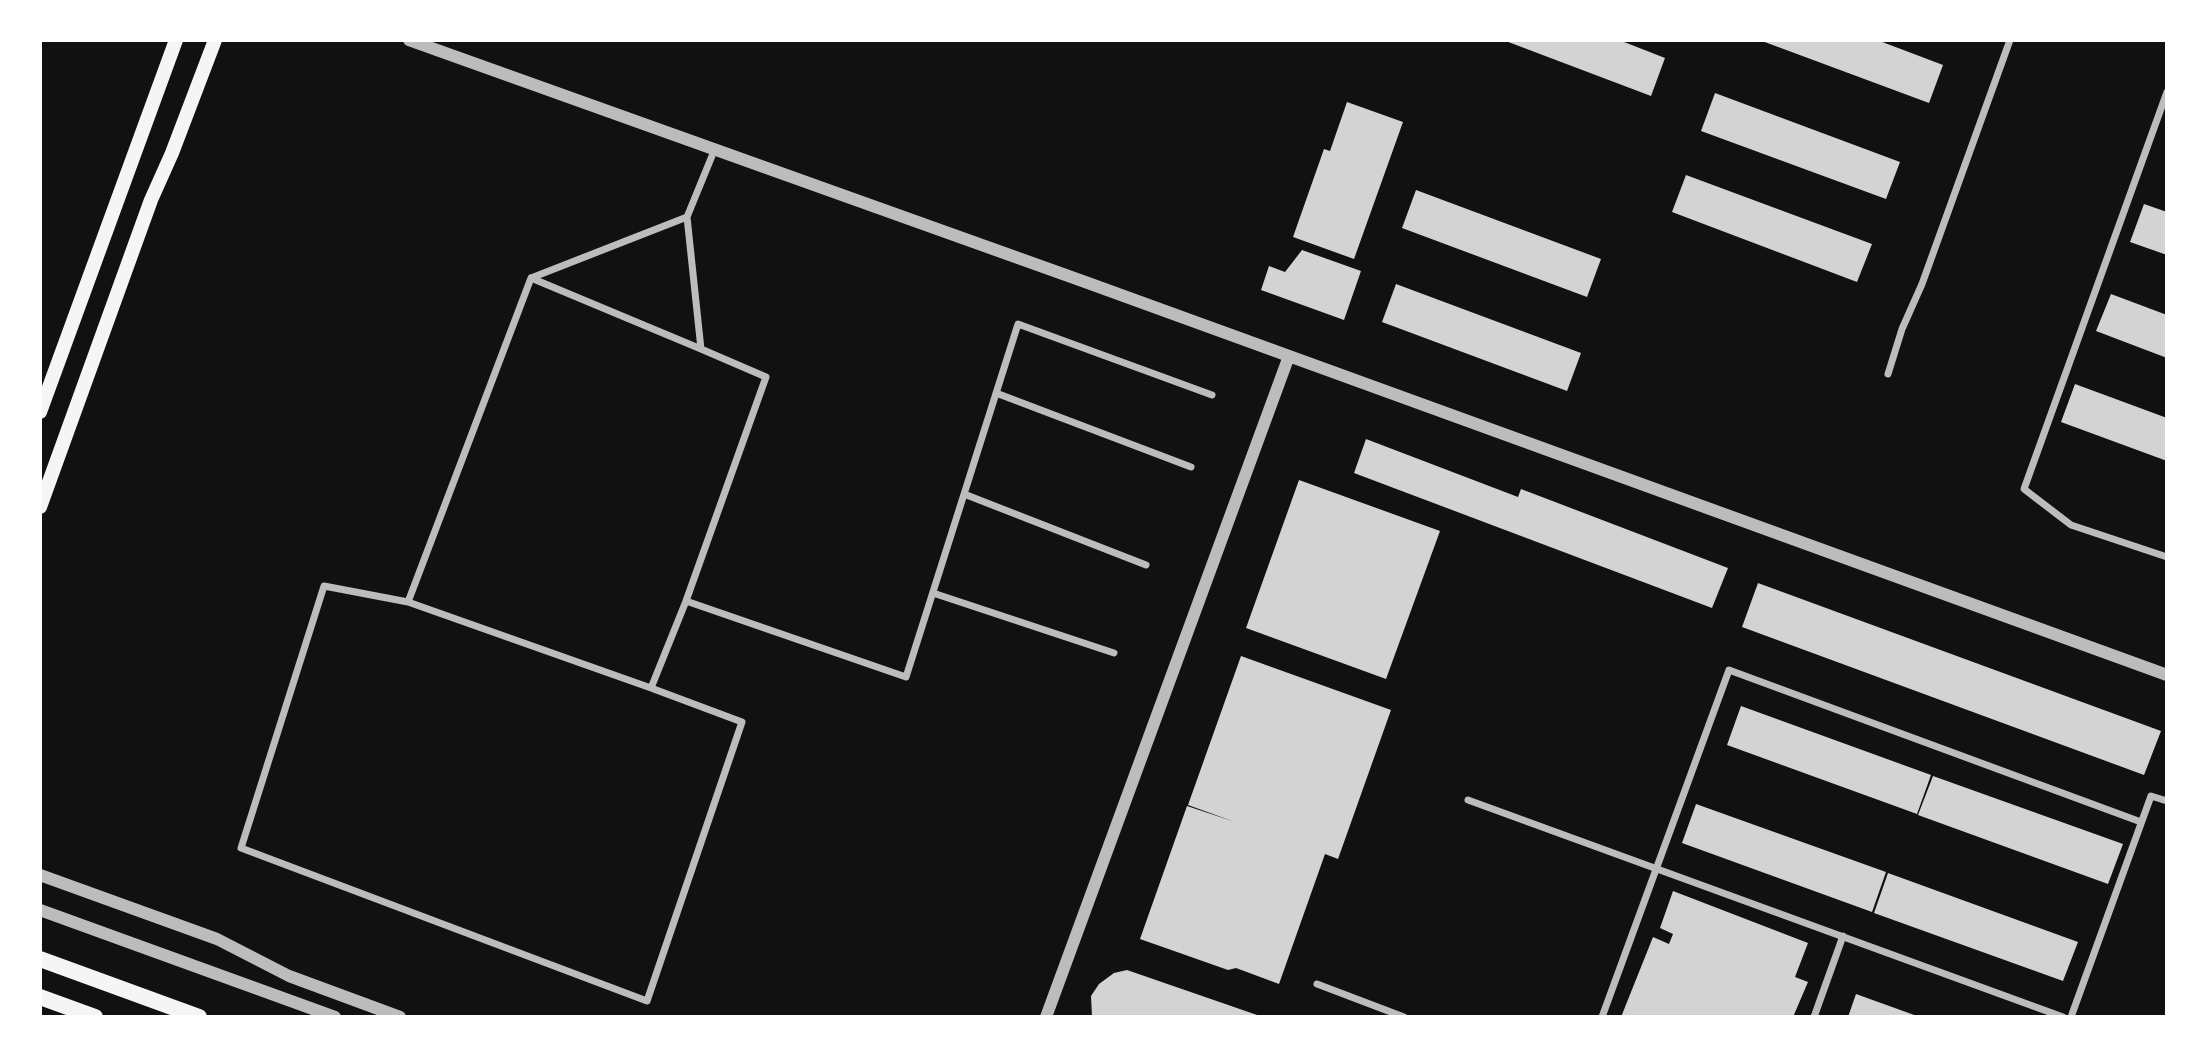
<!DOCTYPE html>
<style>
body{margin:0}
#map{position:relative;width:2207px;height:1057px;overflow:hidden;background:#111;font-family:"Golos Text",sans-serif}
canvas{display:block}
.frame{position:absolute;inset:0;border:42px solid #fff;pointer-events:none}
</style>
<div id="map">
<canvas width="2207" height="1057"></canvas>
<div class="frame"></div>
</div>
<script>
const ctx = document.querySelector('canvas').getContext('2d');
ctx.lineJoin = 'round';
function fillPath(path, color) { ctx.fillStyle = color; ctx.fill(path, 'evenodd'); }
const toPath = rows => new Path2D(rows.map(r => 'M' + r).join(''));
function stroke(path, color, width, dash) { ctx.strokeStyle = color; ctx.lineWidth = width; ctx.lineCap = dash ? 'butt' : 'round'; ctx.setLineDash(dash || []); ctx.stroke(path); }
const building = toPath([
 [1503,40,1619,40,1665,58,1651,96],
 [1877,40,1943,65,1929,103,1762,41],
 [1715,93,1900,162,1886,199,1701,131],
 [1347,102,1403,122,1354,259,1293,237,1324,149,1330,151],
 [1686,175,1872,244,1857,282,1672,212],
 [1416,190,1601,259,1587,297,1402,228],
 [2144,204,2167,212,2167,255,2130,242],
 [1302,250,1361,271,1344,320,1261,290,1269,266,1285,272],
 [1396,284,1581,353,1567,391,1382,322],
 [2111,294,2167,315,2167,358,2096,331],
 [2075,384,2167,418,2167,461,2061,422],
 [1366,439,1518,497,1521,489,1728,568,1712,608,1354,473],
 [1299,480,1440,531,1386,679,1246,628],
 [1758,583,2161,731,2144,775,1742,627],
 [1241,656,1391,710,1338,859,1325,854,1279,984,1236,968,1228,970,1140,939,1187,806,1235,822,1188,805],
 [1741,706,1931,775,1917,814,1727,745],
 [1933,776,2123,844,2108,884,1918,815],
 [1696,804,1886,872,1872,912,1682,843],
 [1888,873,2078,942,2063,981,1874,913],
 [1673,891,1808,943,1795,977,1808,982,1793,1017,1621,1017,1653,937,1669,944,1673,934,1660,928],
 [1127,970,1260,1016,1260,1017,1092,1017,1091,996,1099,984,1114,973],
 [1856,994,1917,1016,1917,1017,1848,1017]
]);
const minor = toPath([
 [2167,92,2024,489,2071,525,2167,557],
 [714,151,687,217,701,349,766,377,686,601,906,677,1018,324,1212,395],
 [531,278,701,349],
 [1888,374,1902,329,1922,284,2010,40],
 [996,393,1191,467],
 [964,494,1146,565],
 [933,593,1114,653],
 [686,601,651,688,742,722,647,1001,241,848,324,586,408,602,531,278,687,217],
 [408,602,651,688],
 [1468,800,2063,1017],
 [1317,984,1404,1017],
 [1602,1017,1729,670,2141,822],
 [1814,1017,1843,936],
 [2071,1017,2151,796,2167,801]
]);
const tertiary = toPath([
 [409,40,1088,283,2167,675],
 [40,875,217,939,289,976,400,1017],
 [40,910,335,1017],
 [1046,1017,1289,356]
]);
const secondary = toPath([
 [40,412,176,40],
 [40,507,151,200,172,153,215,40]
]);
const trunk = toPath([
 [40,959,199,1017],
 [40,997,95,1017]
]);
fillPath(building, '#d3d3d3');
stroke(minor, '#bcbcbc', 7);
stroke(tertiary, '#bcbcbc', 12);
stroke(secondary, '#f5f5f5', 14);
stroke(trunk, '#f5f5f5', 16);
</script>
